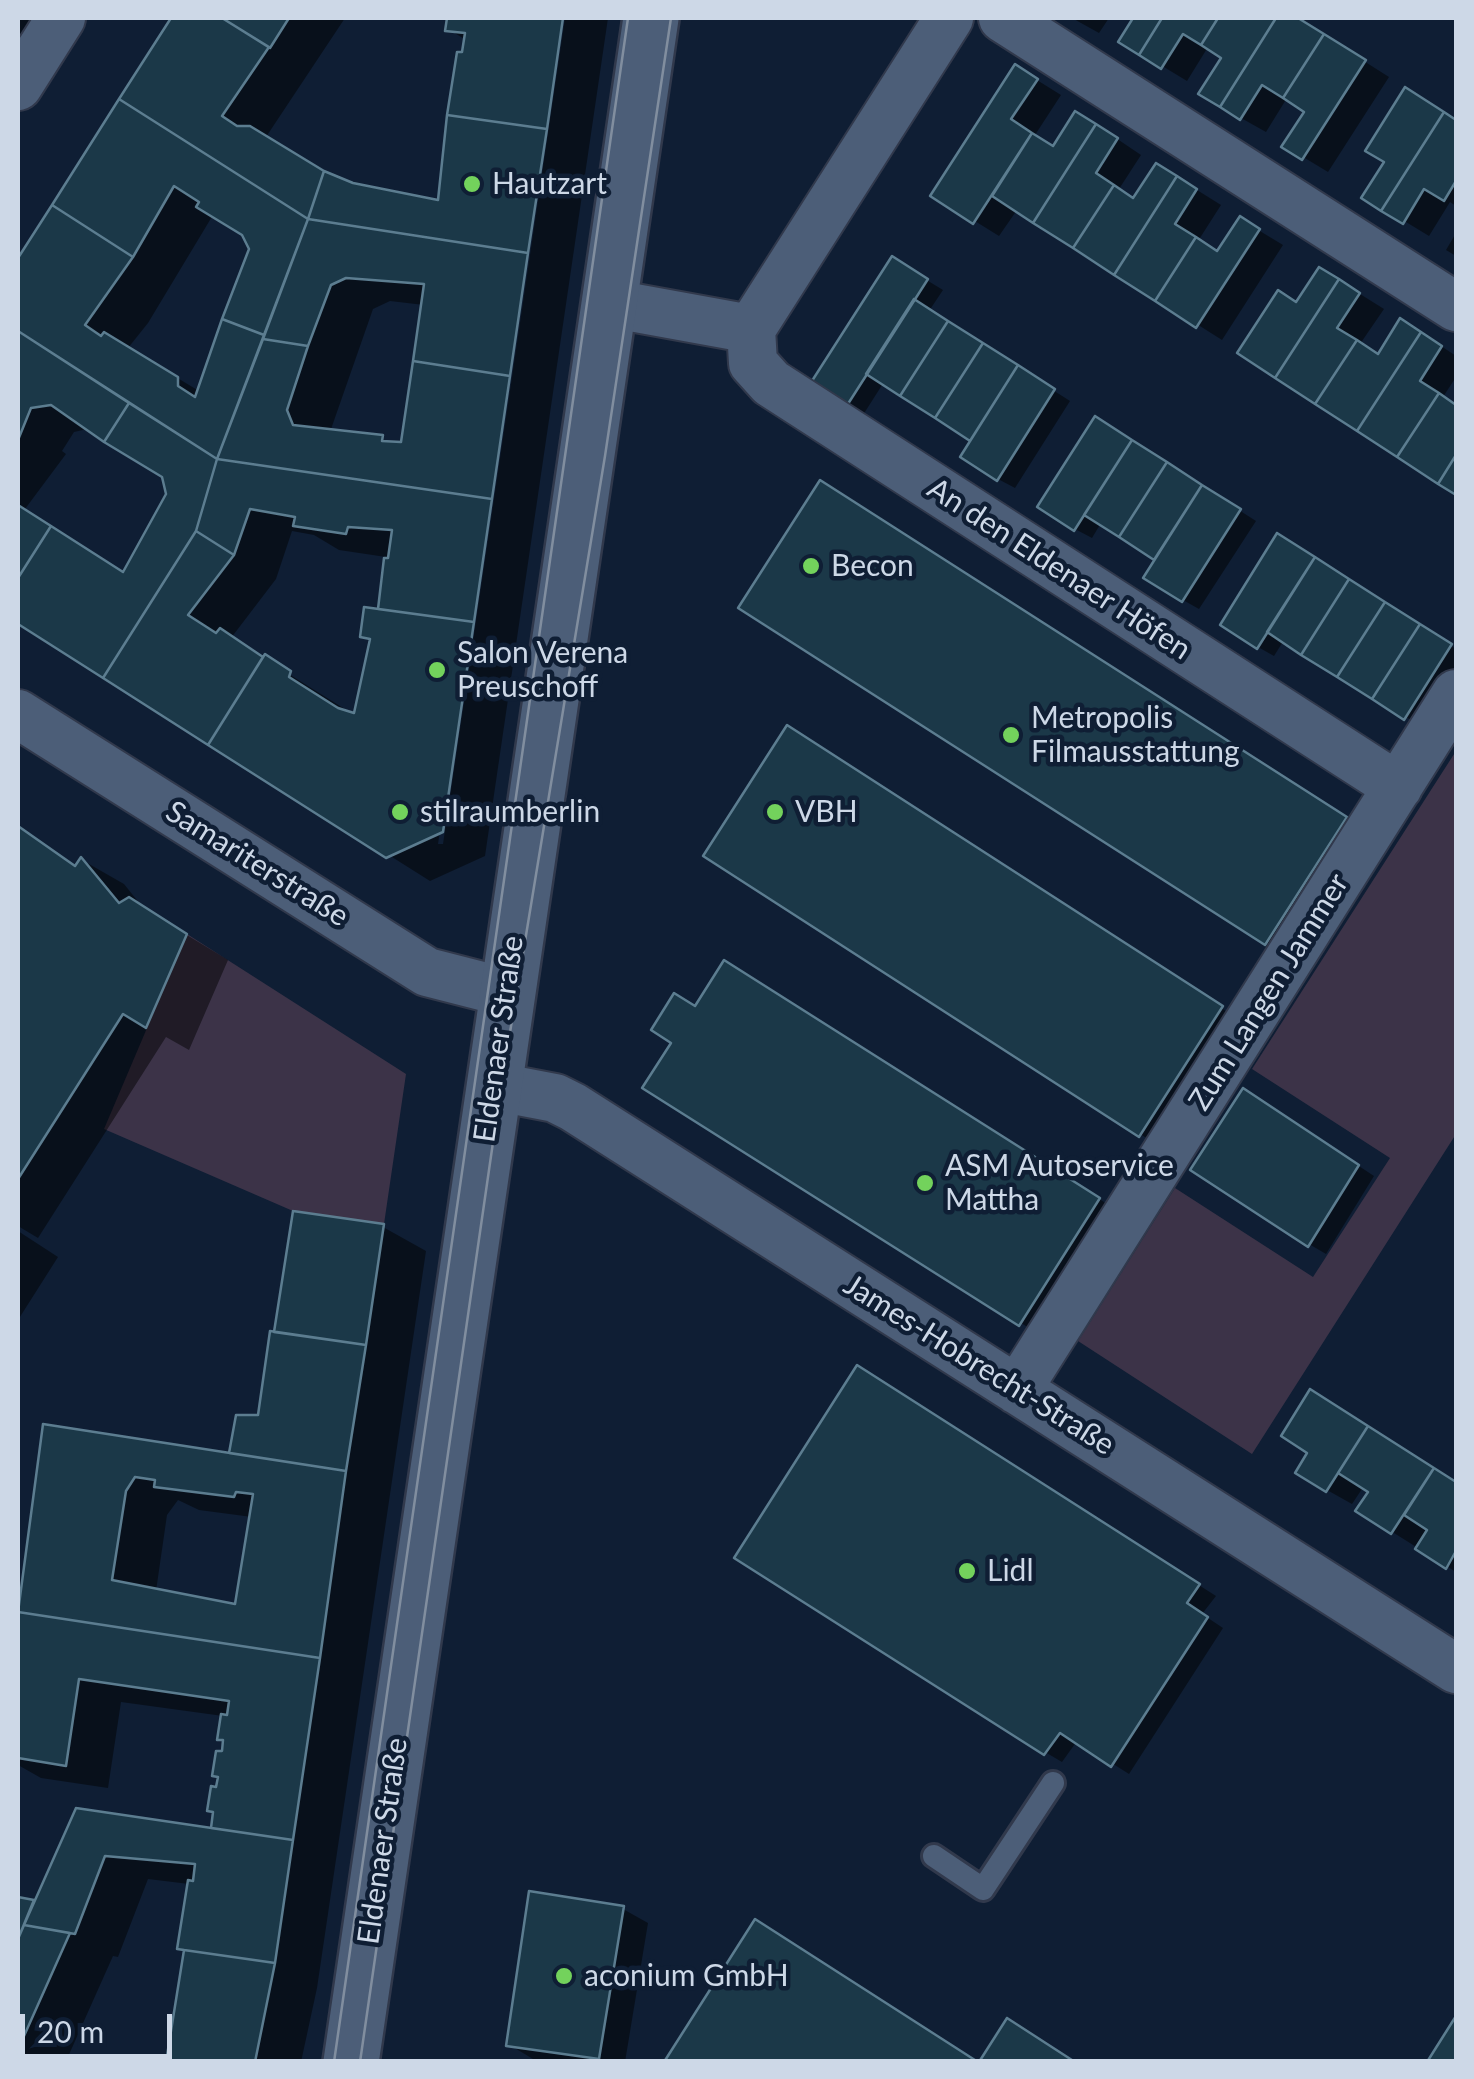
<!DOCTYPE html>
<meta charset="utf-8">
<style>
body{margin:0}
#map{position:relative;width:1474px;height:2079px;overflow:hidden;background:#0f1e34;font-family:Lato,sans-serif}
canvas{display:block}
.frame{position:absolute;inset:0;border:20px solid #cdd8e7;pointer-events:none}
.scale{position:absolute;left:20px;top:2014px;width:152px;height:45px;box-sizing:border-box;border:5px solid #cdd8e7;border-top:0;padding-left:12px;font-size:30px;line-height:35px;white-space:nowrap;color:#cdd8e7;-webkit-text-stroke:8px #0f1e34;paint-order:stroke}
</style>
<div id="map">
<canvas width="1474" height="2079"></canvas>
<div class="frame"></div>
<div class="scale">20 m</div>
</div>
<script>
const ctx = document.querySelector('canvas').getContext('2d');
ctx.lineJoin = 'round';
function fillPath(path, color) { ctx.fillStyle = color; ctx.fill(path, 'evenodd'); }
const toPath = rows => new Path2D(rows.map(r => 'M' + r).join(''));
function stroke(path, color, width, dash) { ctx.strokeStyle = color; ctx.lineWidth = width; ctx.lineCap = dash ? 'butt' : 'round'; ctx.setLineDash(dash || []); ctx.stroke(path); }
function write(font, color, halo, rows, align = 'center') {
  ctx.font = font + ' Lato,sans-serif'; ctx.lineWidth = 9; ctx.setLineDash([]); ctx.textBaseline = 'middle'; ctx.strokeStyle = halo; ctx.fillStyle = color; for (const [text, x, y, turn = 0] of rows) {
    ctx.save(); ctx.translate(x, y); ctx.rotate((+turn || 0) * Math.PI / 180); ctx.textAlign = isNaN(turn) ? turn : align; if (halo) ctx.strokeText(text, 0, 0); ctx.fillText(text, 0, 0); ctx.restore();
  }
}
const green = toPath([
 [1456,751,1456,1134,1252,1454,1078,1341,1175,1188,1313,1277,1390,1158,1252,1069],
 [187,934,406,1074,384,1224,293,1211,104,1129]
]);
const shadow = toPath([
 [18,18,32,18,18,40],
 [175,18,345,18,264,140,352,186,440,203,466,40,448,29,450,18,560,18,438,844,443,844,565,18,608,18,485,856,430,881,18,621,18,263],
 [213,215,244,234,251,249,199,391,128,348,148,323],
 [390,301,424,305,403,444,330,432,373,309],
 [92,428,165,475,169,495,125,573,25,509,66,454,62,451,74,432],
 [292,531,314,535,339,550,386,557,380,612,363,636,372,642,356,716,231,638,276,579],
 [1072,18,1109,18,1099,33],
 [1136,18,1296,18,1389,77,1328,172,1285,146,1307,111,1287,98,1266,132,1241,118,1224,58,1208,47,1187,81,1121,41],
 [1016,67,1061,95,1035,135,1054,148,1101,128,1141,155,1119,189,1135,200,1181,180,1221,205,1198,241,1218,253,1240,219,1283,245,1222,340,1017,210,999,236,933,195],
 [1431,105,1456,121,1456,206,1450,202,1429,236,1365,197],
 [1456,233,1456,256,1446,250],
 [892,259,943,290,929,311,1070,401,1015,488,998,479,973,440,884,382,863,415,847,405],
 [1344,284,1384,309,1360,344,1379,356,1426,336,1456,356,1456,377,1443,397,1456,406,1456,493,1240,353,1298,305],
 [1112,429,1256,521,1199,609,1183,600,1158,559,1101,523,1092,538,1075,529],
 [821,483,1353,823,1274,947,742,607],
 [1295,546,1456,649,1456,673,1422,727,1284,640,1274,656,1258,647],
 [788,728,1229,1013,1148,1139,706,855],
 [18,829,77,867,82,860,124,884,144,909,228,960,189,1050,166,1037,38,1238,18,1226],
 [749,978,1123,1214,1045,1338,646,1088,696,1009],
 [1260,1101,1374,1176,1326,1254,1309,1244],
 [383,1227,426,1251,317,1988,301,2062,169,2062,186,1951,179,1947,189,1884,148,1879,118,1957,113,1956,67,2059,59,2055,55,2062,18,2062,18,1900,36,1903,78,1810,213,1831,224,1754,223,1716,121,1702,108,1788,41,1778,18,1765,18,1620,45,1427,232,1456],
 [178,1500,199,1510,252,1517,237,1606,156,1591,167,1515],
 [18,1231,58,1257,18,1320],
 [874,1378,1216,1596,1202,1614,1223,1628,1129,1774,1077,1741,1062,1762,1045,1752],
 [1335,1406,1456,1484,1456,1572,1359,1511,1371,1491,1364,1486,1352,1504,1327,1490],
 [623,1909,648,1923,625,2062,533,2059,508,2044]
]);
const building = toPath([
 [171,18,222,18,269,47,222,116,237,126,250,126,324,171,308,219,119,99,171,18],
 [222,18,289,18,270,48,222,18],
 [447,18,563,18,547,129,447,115,457,52,462,52,465,33,445,31,447,18],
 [1133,18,1162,18,1139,55,1118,42,1133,18],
 [1162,18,1218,18,1201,45,1183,34,1161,69,1139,55,1162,18],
 [1218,18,1276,18,1220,107,1198,94,1221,58,1201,45,1218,18],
 [1276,18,1298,18,1324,34,1283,98,1262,85,1240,120,1220,107,1276,18],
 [1324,34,1366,60,1302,160,1281,147,1304,112,1283,98,1324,34],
 [1015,64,1038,79,1011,119,1032,133,973,224,930,196,1015,64],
 [1405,87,1444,112,1381,211,1361,198,1384,162,1365,151,1405,87],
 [119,99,308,219,264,335,222,319,249,249,242,235,196,207,199,202,174,186,133,257,52,205,119,99],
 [1075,111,1096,124,1033,223,992,196,1032,133,1053,146,1075,111],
 [1444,112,1456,120,1456,181,1444,201,1424,189,1403,224,1381,211,1444,112],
 [447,115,547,129,528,253,308,219,324,171,353,183,438,200,447,115],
 [1096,124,1118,138,1096,173,1114,185,1073,248,1033,223,1096,124],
 [1156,163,1177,176,1114,275,1073,248,1114,185,1133,198,1156,163],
 [1177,176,1197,189,1175,224,1196,237,1155,301,1114,275,1177,176],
 [52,205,133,257,85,325,101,336,104,332,178,377,178,386,195,397,222,319,264,335,217,459,18,331,18,258,52,205],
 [1240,216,1260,229,1196,328,1155,301,1196,237,1217,251,1240,216],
 [308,219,528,253,510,376,413,361,424,284,346,278,331,285,308,346,263,339,308,219],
 [892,256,928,279,846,407,810,384,892,256],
 [1319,267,1339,279,1275,378,1237,353,1278,290,1296,302,1319,267],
 [1339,279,1360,293,1337,328,1357,340,1315,404,1275,378,1339,279],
 [914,299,948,321,900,396,866,374,914,299],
 [1400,318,1421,332,1357,431,1315,404,1357,340,1378,354,1400,318],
 [948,321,983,343,935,418,900,396,948,321],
 [18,331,129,403,104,442,51,405,31,408,18,440,18,331],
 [1421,332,1442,346,1420,381,1439,393,1397,457,1357,431,1421,332],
 [263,339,308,346,287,410,293,425,383,435,382,441,401,442,413,361,510,376,492,499,217,459,263,339],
 [983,343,1018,365,970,441,935,418,983,343],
 [1018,365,1055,389,997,481,960,457,1018,365],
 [1439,393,1456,405,1456,455,1438,484,1397,457,1439,393],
 [129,403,217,459,196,531,103,678,18,624,18,578,51,526,123,572,166,494,162,477,104,442,129,403],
 [1095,416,1132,440,1074,531,1037,507,1095,416],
 [1132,440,1167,462,1119,537,1084,515,1132,440],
 [1456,455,1456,495,1438,484,1456,455],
 [217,459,492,499,474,622,378,609,384,558,388,558,392,530,348,527,346,534,293,526,295,517,250,509,234,555,196,531,217,459],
 [1167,462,1202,485,1154,560,1119,537,1167,462],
 [820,480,1347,817,1265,945,738,608,820,480],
 [1202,485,1241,509,1182,602,1143,578,1202,485],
 [18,505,51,526,18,578,18,505],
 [196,531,234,555,188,615,216,633,220,628,263,657,208,745,103,678,196,531],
 [1277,533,1315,557,1257,649,1220,625,1277,533],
 [1315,557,1349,579,1301,655,1267,632,1315,557],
 [1349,579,1385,602,1337,677,1301,655,1349,579],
 [1385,602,1420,624,1372,699,1337,677,1385,602],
 [364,607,474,622,443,832,386,858,208,745,265,654,291,671,289,677,338,708,354,713,370,639,360,637,364,607],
 [1420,624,1452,644,1404,720,1372,699,1420,624],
 [787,725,1223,1006,1139,1137,703,856,787,725],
 [18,826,75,866,81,857,119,903,129,897,187,934,146,1028,123,1014,18,1179,18,826],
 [724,960,1100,1198,1019,1326,642,1088,671,1043,651,1030,674,993,695,1006,724,960],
 [1243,1088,1359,1165,1308,1247,1190,1170,1243,1088],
 [293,1211,384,1224,366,1345,274,1332,293,1211],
 [270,1331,366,1345,346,1471,229,1453,236,1415,258,1415,270,1331],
 [857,1365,1200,1584,1187,1603,1208,1617,1111,1767,1060,1733,1044,1755,734,1558,857,1365],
 [1310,1389,1368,1426,1326,1492,1295,1473,1307,1453,1281,1436,1310,1389],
 [43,1424,346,1471,320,1658,18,1612,43,1424],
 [135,1477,155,1480,154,1487,234,1497,236,1492,253,1494,235,1604,112,1580,126,1491,135,1477],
 [1368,1426,1434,1468,1391,1534,1355,1511,1368,1492,1338,1473,1368,1426],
 [1434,1468,1456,1482,1456,1551,1446,1569,1415,1549,1427,1530,1404,1515,1434,1468],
 [18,1612,320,1658,293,1840,211,1828,213,1812,207,1811,211,1786,216,1787,218,1777,212,1776,216,1751,222,1751,223,1740,217,1740,221,1714,227,1715,229,1701,79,1679,66,1766,18,1758,18,1612],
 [76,1808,293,1840,275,1963,177,1949,188,1880,193,1881,195,1864,105,1856,75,1934,24,1925,76,1808],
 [529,1891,624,1906,599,2059,506,2046,529,1891],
 [18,1897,34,1900,18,1939,18,1897],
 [755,1919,978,2062,664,2062,755,1919],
 [24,1925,70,1933,24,2036,18,2034,18,1939,24,1925],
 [184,1950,275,1963,255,2062,166,2062,184,1950],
 [1456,2016,1456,2062,1427,2062,1456,2016],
 [1007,2018,1075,2062,979,2062,1007,2018]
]);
const service = toPath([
 [934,1856,983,1889,1053,1783]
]);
const minor = toPath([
 [949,18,751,329,753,363,771,383,1398,787],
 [1003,18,1456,307],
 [18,86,61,18],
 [608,303,751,329],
 [18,714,427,972,505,992],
 [492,1086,555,1098,573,1107,1456,1669],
 [1017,1390,1456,694]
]);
const tertiary = toPath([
 [351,2062,651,18]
]);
const tram = toPath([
 [334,2062,628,18],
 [360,2062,501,1087,605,456,671,18]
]);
const markers = [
 [472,184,10,"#73d25c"],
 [811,566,10,"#73d25c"],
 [437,670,10,"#73d25c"],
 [1011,735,10,"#73d25c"],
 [400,812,10,"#73d25c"],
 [775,812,10,"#73d25c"],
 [925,1183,10,"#73d25c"],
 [967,1571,10,"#73d25c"],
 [564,1976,10,"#73d25c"]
];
const poiNames = [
 ["Hautzart",492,184],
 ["Becon",831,566],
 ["Salon Verena",457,653],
 ["Preuschoff",457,687],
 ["Metropolis",1031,718],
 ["Filmausstattung",1031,752],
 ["stilraumberlin",420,812],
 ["VBH",795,812],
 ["ASM Autoservice",945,1166],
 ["Mattha",945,1200],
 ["Lidl",987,1571],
 ["aconium GmbH",584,1976]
];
const streetNames = [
 ["An den Eldenaer Höfen",1059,569,33],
 ["Samariterstraße",257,864,32],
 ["Zum Langen Jammer",1269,992,-58],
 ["Eldenaer Straße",499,1039,-82],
 ["James-Hobrecht-Straße",979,1365,32],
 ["Eldenaer Straße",383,1841,-82]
];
fillPath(green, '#3c3348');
fillPath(shadow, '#0007');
fillPath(building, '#1b3848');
stroke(building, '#5c7d90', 2.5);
stroke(service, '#31394c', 28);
stroke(minor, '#31394c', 52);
stroke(tertiary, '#31394c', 60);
stroke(service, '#4c5e78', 22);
stroke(minor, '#4c5e78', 48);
stroke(tertiary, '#4c5e78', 55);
stroke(tram, '#818e9f', 2.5);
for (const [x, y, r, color] of markers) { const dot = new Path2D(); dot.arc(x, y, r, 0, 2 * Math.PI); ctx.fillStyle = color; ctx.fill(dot); stroke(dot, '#0f1e34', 4); }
write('30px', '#cdd8e7', '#0f1e34', poiNames, 'left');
write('30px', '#cdd8e7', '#0f1e34', streetNames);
</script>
